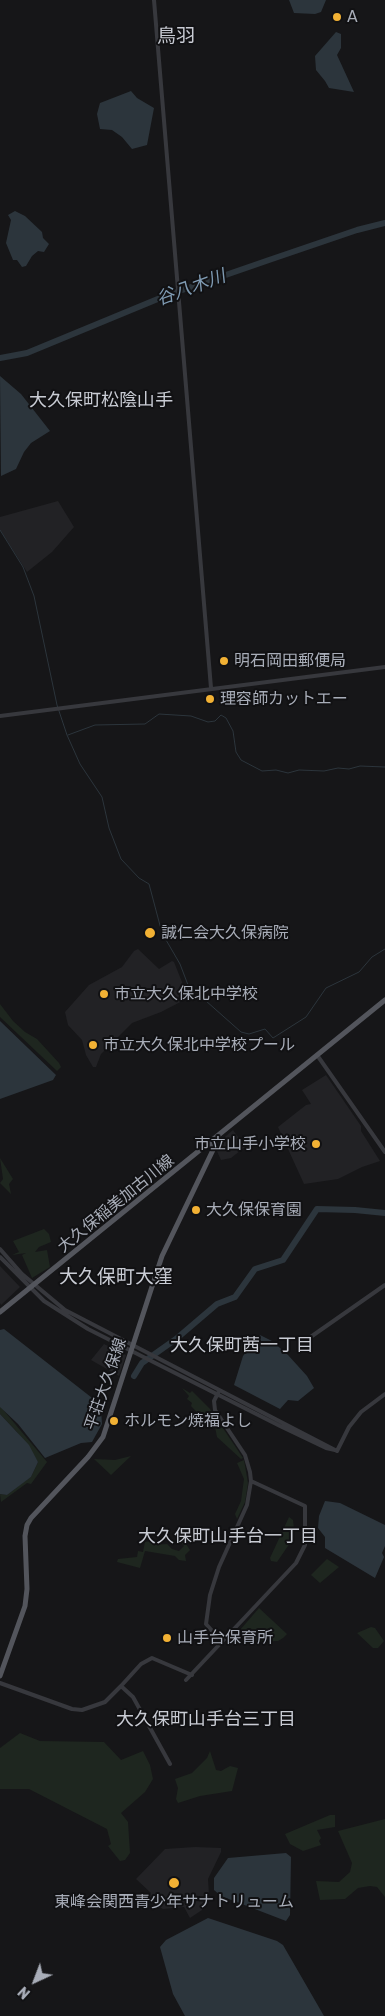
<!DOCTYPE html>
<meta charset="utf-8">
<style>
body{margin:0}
#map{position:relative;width:385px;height:2016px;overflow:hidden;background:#161618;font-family:Rubik,sans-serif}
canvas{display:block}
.north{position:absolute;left:10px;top:1956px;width:50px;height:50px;-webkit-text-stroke:4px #111113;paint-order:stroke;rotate:223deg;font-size:14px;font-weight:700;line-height:20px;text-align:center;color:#a8adb8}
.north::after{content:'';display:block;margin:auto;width:18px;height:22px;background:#a8adb8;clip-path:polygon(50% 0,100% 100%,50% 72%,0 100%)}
</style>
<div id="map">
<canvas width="385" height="2016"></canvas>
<div class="north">N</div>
</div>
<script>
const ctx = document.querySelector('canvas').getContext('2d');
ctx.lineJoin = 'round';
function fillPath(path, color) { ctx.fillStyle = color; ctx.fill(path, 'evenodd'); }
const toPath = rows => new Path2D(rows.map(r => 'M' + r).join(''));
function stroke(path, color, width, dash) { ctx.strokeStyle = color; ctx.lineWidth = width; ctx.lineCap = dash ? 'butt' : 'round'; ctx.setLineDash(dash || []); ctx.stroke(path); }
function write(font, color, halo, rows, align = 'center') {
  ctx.font = font + ' Rubik,"Noto Sans JP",sans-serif'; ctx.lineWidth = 4; ctx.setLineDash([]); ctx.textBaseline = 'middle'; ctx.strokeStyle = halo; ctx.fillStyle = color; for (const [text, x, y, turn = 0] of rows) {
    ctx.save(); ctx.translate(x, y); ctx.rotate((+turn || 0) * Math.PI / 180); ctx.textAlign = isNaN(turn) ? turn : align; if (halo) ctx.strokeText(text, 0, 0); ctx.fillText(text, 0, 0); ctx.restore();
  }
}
const built = toPath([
 [58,501,74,527,52,552,27,572,0,530,0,517],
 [138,949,159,969,172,961,174,962,184,987,190,993,190,997,161,1012,132,1023,101,1054,96,1067,93,1067,86,1055,82,1040,68,1025,65,1012,89,985,122,967,134,951],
 [326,1075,361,1126,361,1131,380,1161,362,1167,338,1179,304,1184,278,1127,306,1105,311,1104,302,1090],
 [233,1130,245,1147,231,1158,221,1160,216,1149,219,1142],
 [0,1266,20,1287,1,1305,0,1303],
 [104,1344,126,1355,119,1376,91,1360],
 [195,1847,221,1848,221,1852,208,1879,209,1895,202,1910,190,1918,184,1907,163,1909,158,1906,148,1896,151,1893,136,1879,165,1849]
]);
const green = toPath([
 [0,1004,13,1021,25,1032,37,1039,59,1063,61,1067,57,1071,0,1017],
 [0,1158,13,1179,9,1184,11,1194,0,1183,3,1179],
 [44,1229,49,1234,51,1242,39,1247,35,1252,47,1250,50,1267,32,1278,22,1255,26,1253,12,1255,19,1252,13,1241],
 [182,1388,190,1393,192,1391,210,1409,243,1458,241,1459,217,1437,215,1427,211,1423,209,1425,191,1406,192,1403,187,1399,189,1396],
 [0,1406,47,1462,31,1484,27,1483,1,1502,0,1494,7,1495,24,1482,31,1477,38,1462,17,1432,0,1414],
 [131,1456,111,1475,94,1459,115,1460],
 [244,1460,248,1483,245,1502,237,1519,235,1514,241,1501,244,1479,237,1463],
 [289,1517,293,1520,294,1529,290,1543,277,1562,271,1561,270,1558],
 [180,1535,190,1550,185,1555,186,1561,179,1560,175,1556,145,1551,140,1568,117,1562,118,1559,137,1557,138,1551,143,1552,145,1542,151,1541,153,1545,167,1544,172,1549,179,1551,184,1546,180,1541],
 [327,1559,339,1567,320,1583,311,1575],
 [259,1608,287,1634,283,1638,278,1641,253,1642,240,1630],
 [371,1627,375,1628,384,1641,378,1648,373,1648,357,1633],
 [20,1733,40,1741,104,1742,121,1760,143,1751,150,1765,153,1779,145,1792,121,1813,128,1822,130,1853,125,1860,120,1861,108,1846,111,1844,107,1829,29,1789,0,1789,0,1748],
 [210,1751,216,1770,221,1771,230,1766,238,1768,232,1791,200,1796,178,1803,176,1799,178,1788,175,1779,192,1773,207,1758],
 [330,1815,335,1815,335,1827,317,1830,321,1838,319,1841,321,1845,303,1851,290,1844,285,1834],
 [385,1819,385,1897,377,1887,370,1886,358,1888,345,1899,320,1900,316,1881,339,1882,350,1872,352,1863,338,1831]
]);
const water = toPath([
 [289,0,326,0,321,12,315,14,294,13],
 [336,32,341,34,341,48,337,55,354,92,329,88,325,81,316,70,315,56],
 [131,91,137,98,154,108,147,145,132,149,122,137,112,130,100,129,97,114,100,103],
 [15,211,25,216,42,232,43,238,49,244,44,252,38,251,32,256,26,266,22,267,17,260,13,260,6,243,11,220,8,215],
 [0,376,21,394,50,431,31,443,24,452,16,469,1,476],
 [0,1021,56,1075,53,1080,0,1099],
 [4,1329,96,1401,101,1410,102,1424,92,1442,81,1443,45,1458,18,1424,0,1407,0,1330],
 [260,1335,272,1341,288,1355,307,1376,314,1388,298,1401,288,1400,280,1409,234,1385,243,1356],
 [0,1414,29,1445,38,1462,31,1477,7,1495,0,1494],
 [325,1501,340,1503,385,1525,385,1546,382,1553,384,1557,375,1578,325,1548,325,1537,318,1528,319,1516],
 [286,1853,291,1857,290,1915,286,1921,221,1896,214,1890,214,1878,228,1858],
 [208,1918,277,1941,283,1945,324,2016,185,2016,173,1994,160,1947,166,1940]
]);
const stream = toPath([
 [0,530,23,567,34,596,57,705,67,735,80,764,102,797,109,828,121,859,139,878,149,884,162,933,180,964,188,985,241,1032,249,1034,265,1029,273,1038,306,1017,326,988,359,972,372,957,385,949],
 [68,735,95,725,145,724,159,714,191,716,208,722,215,721,221,715,226,718,233,731,236,752,241,760,262,771,276,770,288,773,299,770,324,771,338,768,349,769,360,766,385,767]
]);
const river = toPath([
 [0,358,27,353,165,296,269,260,357,230,385,223],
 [134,1376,142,1363,176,1339,217,1304,235,1297,255,1269,283,1260,317,1209,355,1210,385,1213]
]);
const minor = toPath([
 [154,0,211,688],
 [0,716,385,667],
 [317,1055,385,1152],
 [0,1249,22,1274,65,1310,337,1451],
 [0,1257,44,1301,88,1329,280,1426,326,1448,335,1450],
 [302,1343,385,1285],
 [218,1393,214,1401,215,1410,245,1455,250,1472,251,1481,247,1505,219,1567,210,1595,206,1624,222,1642],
 [337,1451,349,1427,361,1412,385,1394],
 [186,1680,296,1563,305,1545,305,1506,251,1481],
 [0,1683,72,1709,82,1710,105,1702,121,1686],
 [170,1764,133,1697,121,1686,141,1664,152,1658,192,1675]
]);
const major = toPath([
 [0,1312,385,1000],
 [0,1676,25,1606,27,1589,25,1536,27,1525,31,1518,88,1457,103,1437,162,1256,213,1150,210,1143]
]);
const markers = [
 [337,17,5,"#f2b134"],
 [224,661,5,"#f2b134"],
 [210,699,5,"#f2b134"],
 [150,933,6,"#f2b134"],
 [104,994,5,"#f2b134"],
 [93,1045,5,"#f2b134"],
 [316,1144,5,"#f2b134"],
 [196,1210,5,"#f2b134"],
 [114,1421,5,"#f2b134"],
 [167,1638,5,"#f2b134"],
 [174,1883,6,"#f2b134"]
];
const poiNames = [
 ["A",347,17],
 ["明石岡田郵便局",234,661],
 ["理容師カットエー",220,699],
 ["誠仁会大久保病院",161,933],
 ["市立大久保北中学校",114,994],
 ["市立大久保北中学校プール",103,1045],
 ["市立山手小学校",306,1144,"right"],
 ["大久保保育園",206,1210],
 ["ホルモン焼福よし",124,1421],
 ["山手台保育所",177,1638],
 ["東峰会関西青少年サナトリューム",174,1902,"center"]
];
const streetNames = [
 ["大久保稲美加古川線",116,1204,-39],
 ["平荘大久保線",106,1384,-71]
];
const waterNames = [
 ["谷八木川",191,288,-20]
];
const neighbourhoodNames = [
 ["大久保町松陰山手",101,401],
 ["大久保町茜一丁目",242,1346],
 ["大久保町山手台一丁目",228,1537],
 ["大久保町山手台三丁目",206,1720]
];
const quarterNames = [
 ["鳥羽",176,37],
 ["大久保町大窪",116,1278]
];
fillPath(built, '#222225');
fillPath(green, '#1e261f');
fillPath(water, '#2c353c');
stroke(stream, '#2c353c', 1);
stroke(river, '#2c353c', 6);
stroke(minor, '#37383d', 4);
stroke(major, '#53555c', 5);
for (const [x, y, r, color] of markers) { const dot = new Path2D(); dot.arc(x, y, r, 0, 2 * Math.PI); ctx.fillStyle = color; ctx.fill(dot); stroke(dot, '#111113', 2); }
write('16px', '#a8adb8', '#111113', poiNames, 'left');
write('16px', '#a8adb8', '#111113', streetNames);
write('italic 18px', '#7f9bb3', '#111113', waterNames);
write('18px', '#c9ccd4', '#111113', neighbourhoodNames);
write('19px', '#c9ccd4', '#111113', quarterNames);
</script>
